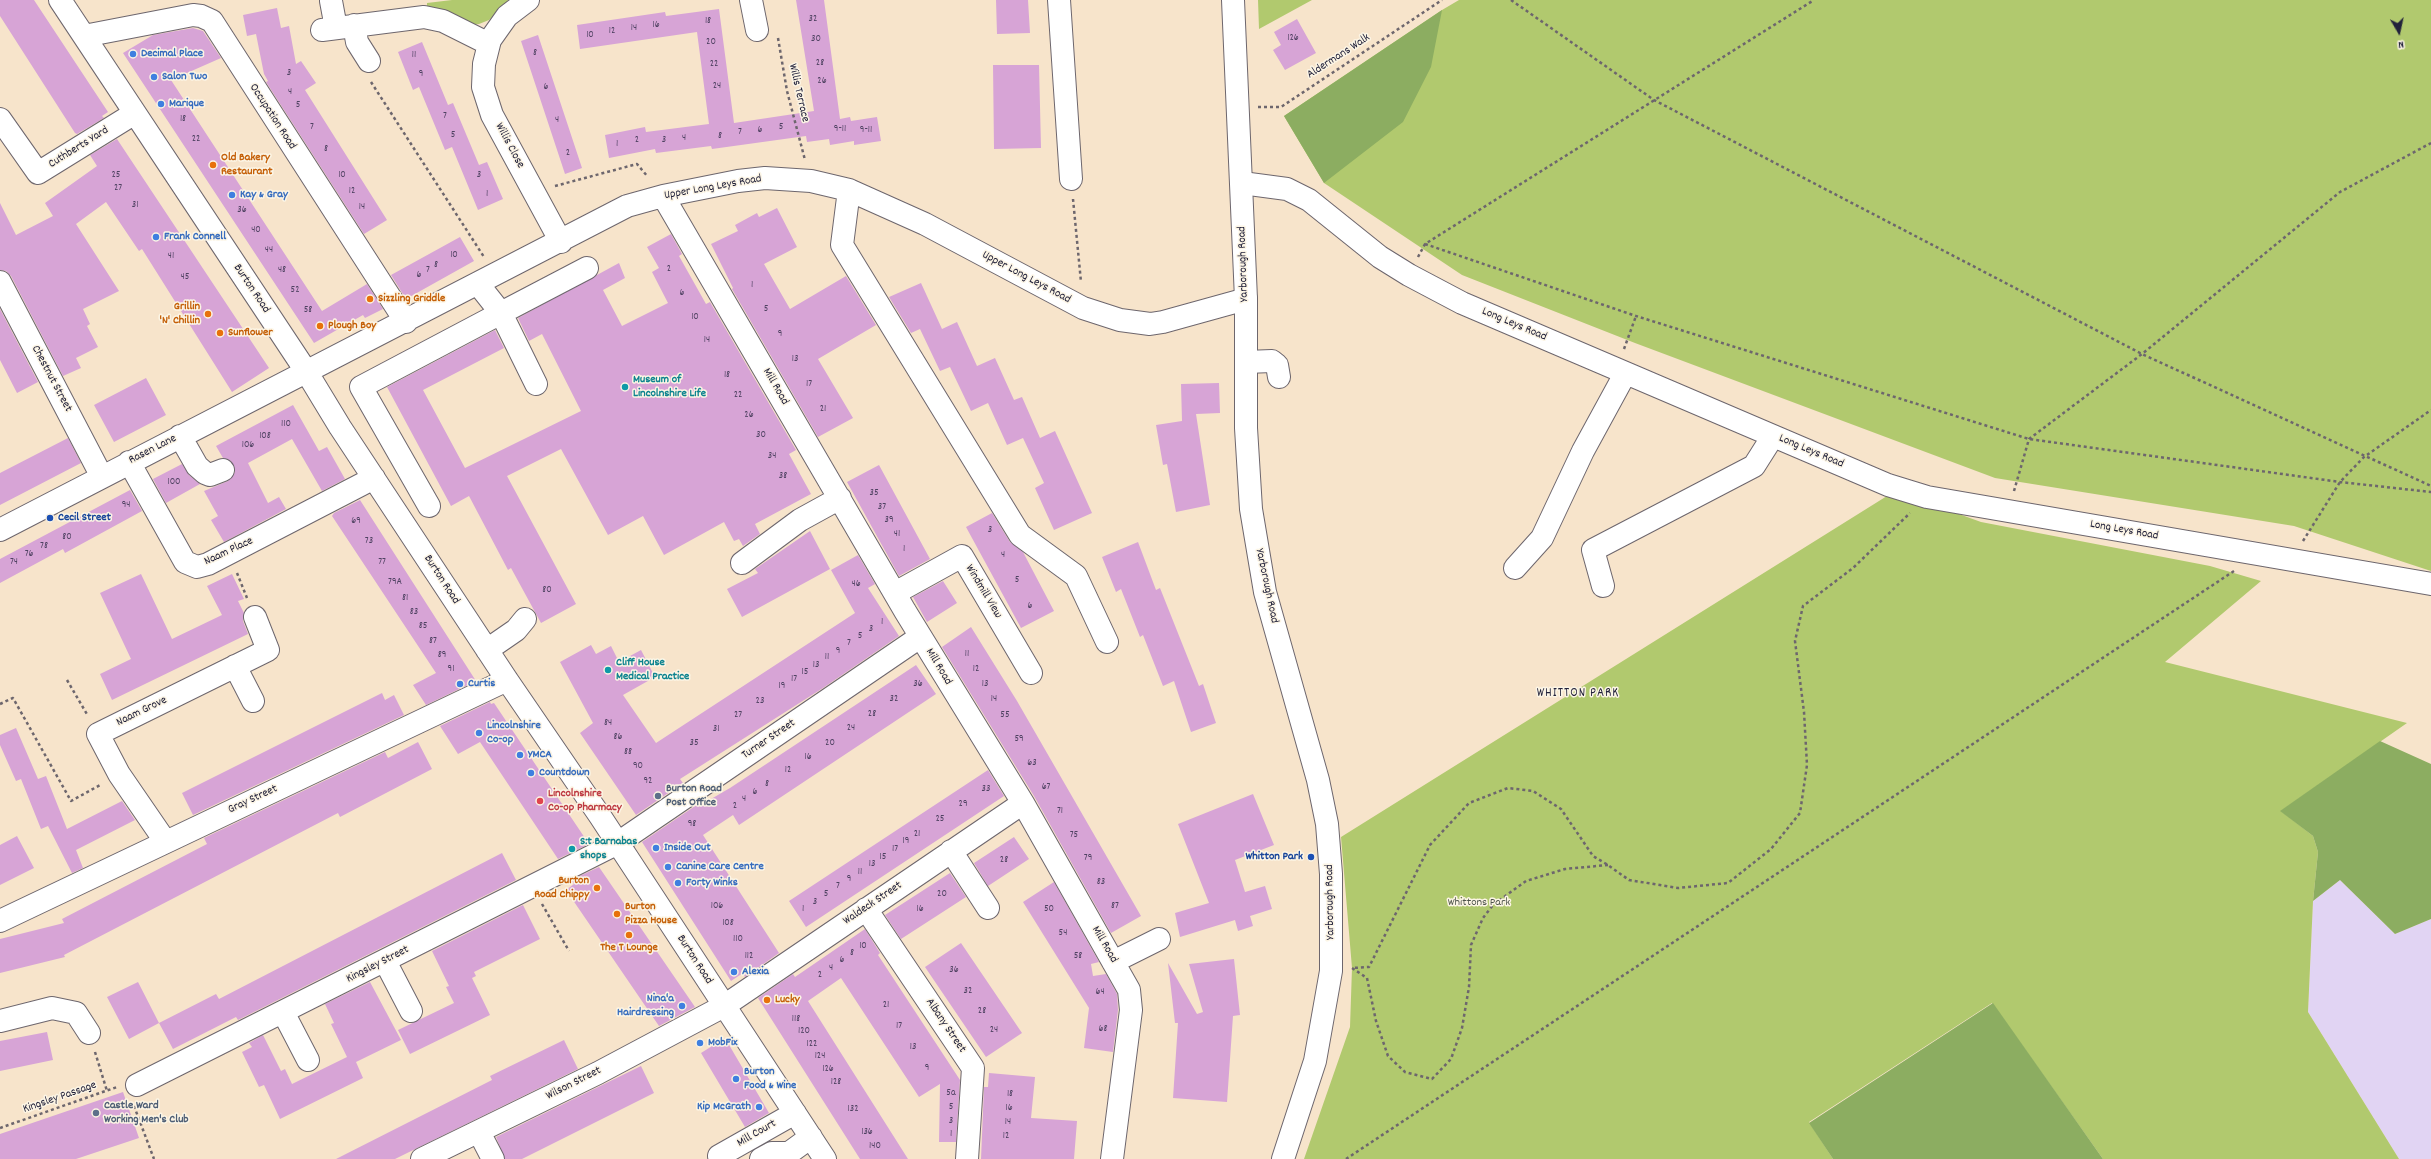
<!DOCTYPE html>
<style>
body{margin:0}
#map{position:relative;width:2431px;height:1159px;overflow:hidden;background:#f7e4cb;font-family:Dekko,sans-serif}
canvas{display:block}
.north{position:absolute;left:2379px;top:12px;width:40px;height:40px;-webkit-text-stroke:3px #fcf5e5;paint-order:stroke;rotate:171deg;font-size:11px;font-weight:700;line-height:16px;text-align:center;color:#22223b}
.north::after{content:'';display:block;margin:auto;width:14px;height:18px;background:#22223b;clip-path:polygon(50% 0,100% 100%,50% 72%,0 100%)}
</style>
<div id="map">
<canvas width="2431" height="1159"></canvas>
<div class="north">N</div>
</div>
<script>
const ctx = document.querySelector('canvas').getContext('2d');
ctx.lineJoin = 'round';
function fillPath(path, color) { ctx.fillStyle = color; ctx.fill(path, 'evenodd'); }
const toPath = rows => new Path2D(rows.map(r => 'M' + r).join(''));
function stroke(path, color, width, dash) { ctx.strokeStyle = color; ctx.lineWidth = width; ctx.lineCap = dash ? 'butt' : 'round'; ctx.setLineDash(dash || []); ctx.stroke(path); }
function write(font, color, halo, rows, align = 'center') {
  ctx.font = font + ' Dekko,sans-serif'; ctx.lineWidth = 3; ctx.setLineDash([]); ctx.textBaseline = 'middle'; ctx.strokeStyle = halo; ctx.fillStyle = color; for (const [text, x, y, turn = 0] of rows) {
    ctx.save(); ctx.translate(x, y); ctx.rotate((+turn || 0) * Math.PI / 180); ctx.textAlign = isNaN(turn) ? turn : align; if (halo) ctx.strokeText(text, 0, 0); ctx.fillText(text, 0, 0); ctx.restore();
  }
}
const built = toPath([
 [2340,880,2395,934,2431,919,2431,1159,2399,1159,2308,1012,2313,901]
]);
const green = toPath([
 [452,0,508,0,505,6,489,20,479,24,471,25,427,11,427,3],
 [1258,0,1312,0,1259,29],
 [1459,0,2431,0,2431,571,2294,526,1995,478,1635,343,1462,275,1324,183,1284,116,1442,10],
 [1895,491,1981,522,2210,566,2261,581,2165,662,2407,723,2281,811,2313,836,2318,852,2313,901,2308,1012,2399,1159,2103,1159,1992,1003,1809,1122,1833,1159,1304,1159,1350,1027,1352,968,1341,837]
]);
const forest = toPath([
 [1442,10,1431,67,1403,122,1324,183,1284,116],
 [2380,741,2431,764,2431,919,2395,934,2340,880,2313,901,2318,852,2313,836,2280,811],
 [1993,1003,2103,1159,1833,1159,1809,1123]
]);
const building = toPath([
 [0,0,34,0,108,112,102,116,104,118,77,134,75,133,0,16],
 [796,0,824,0,840,119,850,117,851,121,877,117,881,141,854,145,854,141,830,145,829,139,807,142,806,136,712,149,711,146,656,153,655,149,609,158,605,135,645,127,646,132,709,124,697,32,580,49,577,25,665,12,666,16,719,9,734,123,814,111],
 [996,0,1028,0,1030,33,997,34],
 [277,8,281,28,289,26,296,64,301,61,316,83,305,90,387,220,364,234,266,82,268,81,264,74,256,34,247,36,243,15],
 [1297,19,1316,53,1285,70,1273,50,1281,45,1274,32],
 [193,28,203,31,221,58,171,80,322,311,367,284,383,309,365,318,363,315,314,343,123,53,153,35],
 [538,35,582,168,565,174,521,41],
 [422,42,448,105,453,103,479,165,487,162,503,199,478,210,452,147,445,150,419,87,413,90,398,52],
 [993,65,1039,65,1041,148,994,149],
 [117,139,269,368,232,392,142,249,139,251,106,202,76,224,119,291,83,309,90,324,87,326,98,347,76,358,81,368,63,376,11,276,6,271,0,270,0,203,16,235,53,216,45,203,97,166,90,155],
 [777,208,797,247,764,264,790,309,846,276,876,325,818,359,853,418,818,437,732,289,733,288,711,244,738,231,735,225,757,213,759,217],
 [671,234,682,254,679,256,706,304,710,302,796,450,789,454,811,494,755,524,760,534,743,546,739,539,734,541,724,522,664,555,643,516,608,535,561,449,507,476,576,604,541,623,511,568,508,570,469,496,451,506,387,387,495,330,504,348,423,390,465,468,581,411,542,334,529,341,518,318,619,263,625,278,603,290,622,326,668,303,652,272,659,268,647,247],
 [460,237,474,261,406,299,391,275],
 [921,283,942,329,957,322,977,366,995,358,1014,400,1022,397,1040,438,1055,431,1092,513,1054,530,1035,488,1044,483,1023,438,1007,445,988,403,971,411,950,367,940,371,920,329,911,333,889,297],
 [0,309,38,382,17,393,0,360],
 [146,378,166,415,114,442,94,405],
 [1219,383,1220,413,1196,414,1210,505,1176,512,1167,464,1163,465,1156,425,1182,421,1181,384],
 [293,405,319,451,327,447,345,479,322,491,292,439,248,463,268,503,279,497,286,509,224,542,211,520,218,516,204,491,228,481,235,472,231,461,223,458,216,446],
 [68,438,81,463,0,505,0,473],
 [182,464,189,475,200,484,166,503,153,479],
 [879,465,930,559,899,576,847,482],
 [130,490,142,511,65,553,63,549,0,583,0,559],
 [360,500,476,681,426,705,413,685,436,673,332,516,334,513],
 [992,513,1010,542,1023,552,1054,611,1021,628,966,527],
 [810,531,830,569,742,617,727,589,758,573,755,569],
 [1138,542,1156,590,1160,588,1199,686,1203,684,1216,723,1191,732,1174,681,1163,686,1143,635,1140,637,1121,589,1116,592,1102,557],
 [858,555,875,584,868,588,899,636,823,688,680,779,683,783,636,815,580,733,593,723,560,662,591,645,596,654,611,646,619,662,641,650,655,677,623,695,656,743,855,613,831,570],
 [141,574,172,639,222,615,207,586,232,574,244,599,238,601,244,613,243,621,248,634,112,700,100,674,131,659,100,593],
 [943,581,957,603,927,622,913,597],
 [971,627,1017,701,1141,916,1111,933,1034,796,942,647],
 [916,665,936,694,739,825,733,815,703,835,779,953,745,977,743,973,731,981,642,842,698,804,699,806,730,788],
 [382,693,385,700,394,695,404,715,193,815,182,793],
 [490,702,491,704,494,703,589,844,558,859,480,742,458,754,440,726],
 [16,728,38,779,46,776,67,829,122,801,135,820,76,850,83,868,72,873,48,826,41,829,21,779,16,781,0,745,0,735],
 [418,742,432,769,340,817,338,813,64,955,65,957,0,973,0,939,64,923,62,919,207,844,204,838,385,752,388,758],
 [988,770,1004,796,806,927,789,901],
 [1253,794,1274,845,1235,860,1245,892,1265,886,1272,909,1250,916,1253,926,1238,931,1235,920,1180,937,1175,913,1209,903,1178,824],
 [17,836,34,868,0,885,0,845],
 [1014,837,1029,859,988,886,974,863],
 [502,853,516,880,238,1020,236,1017,173,1049,159,1023,216,994,219,999],
 [599,867,695,1007,659,1026,566,890,574,884,571,880],
 [950,873,966,897,901,939,885,915],
 [1054,882,1099,962,1091,964,1093,976,1106,974,1117,994,1118,1010,1113,1052,1084,1048,1089,1008,1023,902],
 [523,905,540,939,474,972,476,976,472,978,490,1015,410,1054,398,1030,454,1003,446,987,449,986,432,951],
 [865,929,880,953,878,955,960,1080,956,1142,939,1142,940,1084,919,1097,841,978,808,1001,908,1159,860,1159,758,998,793,974,795,977],
 [961,943,1022,1033,986,1057,925,967],
 [1234,959,1240,1015,1233,1016,1227,1102,1173,1098,1178,1023,1175,1023,1168,963,1197,1014,1203,1012,1189,964],
 [138,982,159,1023,129,1039,107,997],
 [370,982,401,1040,356,1062,363,1078,280,1119,264,1085,259,1087,242,1052,252,1047,249,1043,263,1035,281,1071,285,1069,292,1084,347,1057,331,1024,334,1023,325,1004],
 [47,1032,53,1060,0,1071,0,1041],
 [725,1038,769,1113,745,1127,701,1053],
 [564,1040,578,1069,395,1159,336,1159,492,1080,490,1076],
 [641,1066,654,1093,522,1159,505,1159,496,1137],
 [989,1073,1035,1077,1031,1118,1077,1121,1074,1159,981,1159,984,1087,988,1087],
 [123,1092,139,1138,76,1159,0,1159,0,1134]
]);
const path = toPath([
 [1511,0,1654,100,2142,354,2431,486],
 [778,38,787,91,805,160],
 [371,82,484,257],
 [1258,107,1281,107,1442,0],
 [555,186,637,164,648,177],
 [1073,199,1081,282],
 [1425,244,1636,316,2029,439,2340,482,2431,492],
 [1418,257,1425,244,1814,0],
 [1624,349,1636,316],
 [2014,491,2029,439,2142,354,2340,192,2431,143],
 [2303,541,2340,482,2364,457,2431,410],
 [237,573,247,598],
 [67,680,88,716],
 [0,704,13,698,71,801,102,784],
 [1608,865,1565,869,1526,881,1493,905,1483,918,1471,945,1469,987,1462,1028,1451,1059,1432,1079,1405,1072,1388,1056,1376,1021,1367,978,1352,968,1369,967,1430,845,1469,803,1508,788,1533,791,1561,809,1593,856,1608,865,1629,880,1678,888,1728,883,1771,849,1800,813,1807,765,1804,712,1795,641,1803,606,1853,568,1910,513],
 [542,904,569,951],
 [95,1052,107,1091],
 [134,1106,154,1159],
 [0,1128,117,1087],
 [1346,1159,2234,571]
]);
const minor = toPath([
 [60,0,306,371,340,427,507,680,600,816,825,1159],
 [528,0,507,16,490,40,484,64,483,87,492,115,561,242],
 [751,0,757,30],
 [1059,0,1071,179],
 [331,1,336,28],
 [354,25,357,42,369,61],
 [322,30,424,17,443,21,489,44],
 [84,36,193,15,201,16,212,21,406,322],
 [0,119,38,173,135,113],
 [1242,183,1287,189,1309,200,1380,257,1409,275,1462,303,1888,485,1927,497,2431,584],
 [849,190,842,245,1020,535,1076,576,1107,642],
 [663,196,905,611,1023,803,1129,990,1131,1010,1112,1159],
 [0,282,102,477],
 [478,284,501,313,587,268],
 [1246,362,1272,361,1277,365,1279,377],
 [180,436,197,466,205,473,210,475,223,470],
 [129,462,185,562,197,567,208,564,374,478],
 [429,506,361,387,501,313,536,384],
 [0,530,627,206,663,196,738,181,765,178,811,181,849,190,925,224,1083,308,1120,320,1150,324,1163,322,1246,299],
 [742,563,800,520,840,498],
 [1515,568,1542,538,1583,451,1625,374],
 [1603,586,1593,550,1754,466,1773,436],
 [895,593,962,556,1031,673],
 [487,650,516,630,525,619],
 [235,666,253,701],
 [165,841,119,774,98,734,268,650,255,617],
 [951,851,988,908],
 [866,909,973,1068,967,1159],
 [0,921,507,680],
 [385,961,411,1011],
 [1113,962,1159,939],
 [283,1012,308,1060],
 [0,1021,52,1008,76,1013,89,1033],
 [137,1085,618,843,920,637],
 [479,1132,493,1159],
 [719,1156,795,1113],
 [422,1159,598,1073,724,1006,1023,803],
 [761,1159,772,1153,789,1153,811,1137]
]);
const major = toPath([
 [1233,0,1246,299,1246,428,1251,509,1265,592,1318,780,1327,824,1331,874,1331,971,1315,1061,1283,1159]
]);
const markers = [
 [133,54,4,"#3f7fe0"],
 [154,77,4,"#3f7fe0"],
 [161,104,4,"#3f7fe0"],
 [213,165,4,"#e8710a"],
 [232,195,4,"#3f7fe0"],
 [156,237,4,"#3f7fe0"],
 [370,299,4,"#e8710a"],
 [208,314,4,"#e8710a"],
 [320,326,4,"#e8710a"],
 [220,333,4,"#e8710a"],
 [625,387,4,"#0f9aa8"],
 [50,518,4,"#1a4fb4"],
 [608,670,4,"#0f9aa8"],
 [460,684,4,"#3f7fe0"],
 [479,733,4,"#3f7fe0"],
 [520,755,4,"#3f7fe0"],
 [531,773,4,"#3f7fe0"],
 [658,796,4,"#5c6f8a"],
 [540,801,4,"#e0444e"],
 [656,848,4,"#3f7fe0"],
 [572,849,4,"#0f9aa8"],
 [1311,857,4,"#1a4fb4"],
 [668,867,4,"#3f7fe0"],
 [678,883,4,"#3f7fe0"],
 [597,888,4,"#e8710a"],
 [617,914,4,"#e8710a"],
 [629,935,4,"#e8710a"],
 [734,972,4,"#3f7fe0"],
 [767,1000,4,"#e8710a"],
 [682,1006,4,"#3f7fe0"],
 [700,1043,4,"#3f7fe0"],
 [736,1079,4,"#3f7fe0"],
 [759,1107,4,"#3f7fe0"],
 [96,1113,4,"#5c6f8a"]
];
const numberNames = [
 ["32",813,20],
 ["18",708,22],
 ["16",656,26],
 ["14",634,29],
 ["12",612,32],
 ["10",590,36],
 ["126",1293,39],
 ["30",816,40],
 ["20",711,43],
 ["8",535,54],
 ["11",414,56],
 ["28",820,64],
 ["22",714,65],
 ["3",289,74],
 ["9",421,75],
 ["26",822,82],
 ["24",717,87],
 ["6",546,88],
 ["4",290,93],
 ["5",298,106],
 ["7",445,117],
 ["18",183,120],
 ["4",557,121],
 ["7",312,128],
 ["5",781,128],
 ["9-11",840,130],
 ["6",760,131],
 ["9-11",866,131],
 ["7",740,133],
 ["5",453,136],
 ["8",720,137],
 ["4",684,139],
 ["22",196,140],
 ["2",637,141],
 ["3",664,141],
 ["1",617,145],
 ["8",326,150],
 ["2",568,154],
 ["25",116,176],
 ["10",342,176],
 ["3",479,176],
 ["27",118,189],
 ["12",352,192],
 ["1",487,195],
 ["31",135,206],
 ["14",362,208],
 ["36",242,211],
 ["40",256,231],
 ["44",269,251],
 ["10",454,256],
 ["41",171,257],
 ["8",436,266],
 ["2",669,270],
 ["48",282,271],
 ["7",428,271],
 ["6",419,276],
 ["45",185,278],
 ["1",752,286],
 ["52",295,291],
 ["6",682,294],
 ["5",766,310],
 ["58",308,311],
 ["10",695,318],
 ["9",780,335],
 ["14",707,341],
 ["13",795,360],
 ["18",727,376],
 ["17",809,385],
 ["22",738,396],
 ["21",823,410],
 ["26",749,416],
 ["110",286,425],
 ["30",761,436],
 ["108",265,437],
 ["106",248,446],
 ["34",772,457],
 ["38",783,477],
 ["100",174,483],
 ["35",874,494],
 ["94",126,506],
 ["37",882,508],
 ["39",889,521],
 ["69",356,522],
 ["3",990,531],
 ["41",897,535],
 ["80",67,538],
 ["73",369,542],
 ["78",44,547],
 ["1",904,550],
 ["76",29,555],
 ["4",1003,556],
 ["74",14,563],
 ["77",382,563],
 ["5",1017,581],
 ["79A",395,583],
 ["46",856,585],
 ["80",547,591],
 ["81",405,599],
 ["6",1030,607],
 ["83",414,613],
 ["1",882,623],
 ["85",423,627],
 ["3",871,630],
 ["5",860,637],
 ["87",433,642],
 ["7",849,644],
 ["9",838,652],
 ["11",967,655],
 ["89",442,656],
 ["11",827,658],
 ["13",816,666],
 ["91",451,670],
 ["12",976,670],
 ["15",805,673],
 ["17",794,680],
 ["36",918,685],
 ["13",985,685],
 ["19",782,687],
 ["32",894,700],
 ["14",994,700],
 ["23",760,702],
 ["28",872,715],
 ["27",738,716],
 ["55",1005,716],
 ["84",608,724],
 ["24",851,729],
 ["31",716,730],
 ["86",618,738],
 ["59",1019,740],
 ["35",694,744],
 ["20",830,744],
 ["88",628,753],
 ["16",808,758],
 ["63",1032,764],
 ["90",638,767],
 ["12",788,771],
 ["92",648,782],
 ["8",767,785],
 ["67",1046,788],
 ["33",986,790],
 ["6",755,793],
 ["4",744,800],
 ["29",963,805],
 ["2",735,807],
 ["71",1060,812],
 ["25",940,820],
 ["98",692,825],
 ["21",917,835],
 ["75",1074,836],
 ["19",906,842],
 ["17",895,850],
 ["15",883,858],
 ["79",1088,859],
 ["28",1004,861],
 ["13",872,865],
 ["11",860,873],
 ["9",849,880],
 ["83",1101,883],
 ["7",838,887],
 ["5",826,895],
 ["20",942,895],
 ["3",815,903],
 ["106",717,907],
 ["87",1115,907],
 ["1",803,910],
 ["16",920,910],
 ["50",1049,910],
 ["108",728,924],
 ["54",1063,934],
 ["110",738,940],
 ["10",863,947],
 ["8",852,954],
 ["112",749,957],
 ["58",1078,957],
 ["6",842,961],
 ["4",831,969],
 ["36",954,971],
 ["2",820,976],
 ["32",968,992],
 ["64",1100,993],
 ["21",886,1006],
 ["28",982,1012],
 ["118",796,1020],
 ["17",899,1027],
 ["68",1103,1030],
 ["24",994,1031],
 ["120",804,1032],
 ["122",812,1045],
 ["13",913,1048],
 ["124",820,1057],
 ["9",927,1069],
 ["126",828,1070],
 ["128",836,1083],
 ["5a",951,1094],
 ["18",1010,1095],
 ["5",951,1108],
 ["16",1009,1109],
 ["132",853,1110],
 ["3",951,1122],
 ["14",1008,1123],
 ["136",867,1133],
 ["1",951,1135],
 ["12",1006,1137],
 ["140",875,1147]
];
const shopNames = [
 ["Decimal Place",141,54],
 ["Salon Two",162,77],
 ["Marique",169,104],
 ["Kay & Gray",240,195],
 ["Frank Connell",164,237],
 ["Curtis",468,684],
 ["Lincolnshire",487,726],
 ["Co-op",487,740],
 ["YMCA",528,755],
 ["Countdown",539,773],
 ["Inside Out",664,848],
 ["Canine Care Centre",676,867],
 ["Forty Winks",686,883],
 ["Alexia",742,972],
 ["Nina'a",674,999,"right"],
 ["Hairdressing",674,1013,"right"],
 ["MobFix",708,1043],
 ["Burton",744,1072],
 ["Food & Wine",744,1086],
 ["Kip McGrath",751,1107,"right"]
];
const streetNames = [
 ["Aldermans Walk",1339,57,-33],
 ["Willis Terrace",798,93,77],
 ["Occupation Road",272,117,57],
 ["Willis Close",509,146,62],
 ["Cuthberts Yard",79,148,-32],
 ["Upper Long Leys Road",713,188,-10],
 ["Yarborough Road",1244,264,-92],
 ["Upper Long Leys Road",1026,278,28],
 ["Burton Road",251,289,56],
 ["Long Leys Road",1514,325,23],
 ["Chestnut Street",51,379,62],
 ["Mill Road",775,387,60],
 ["Rasen Lane",153,450,-27],
 ["Long Leys Road",1811,452,23],
 ["Long Leys Road",2124,531,10],
 ["Naam Place",229,552,-25],
 ["Burton Road",441,580,57],
 ["Yarborough Road",1266,586,78],
 ["Windmill View",983,592,59],
 ["Mill Road",938,667,59],
 ["Naam Grove",142,712,-26],
 ["Turner Street",769,740,-34],
 ["Gray Street",253,800,-25],
 ["Yarborough Road",1331,902,-91],
 ["Waldeck Street",873,904,-34],
 ["Mill Road",1104,945,60],
 ["Burton Road",694,960,57],
 ["Kingsley Street",378,965,-27],
 ["Albany Street",945,1026,56],
 ["Wilson Street",574,1084,-27],
 ["Kingsley Passage",60,1098,-19],
 ["Mill Court",757,1134,-30]
];
const foodNames = [
 ["Old Bakery",221,158],
 ["Restaurant",221,172],
 ["Sizzling Griddle",378,299],
 ["Grillin",200,307,"right"],
 ["'N' Chillin",200,321,"right"],
 ["Plough Boy",328,326],
 ["Sunflower",228,333],
 ["Burton",589,881,"right"],
 ["Road Chippy",589,895,"right"],
 ["Burton",625,907],
 ["Pizza House",625,921],
 ["The T Lounge",629,948,"center"],
 ["Lucky",775,1000]
];
const cultureNames = [
 ["Museum of",633,380],
 ["Lincolnshire Life",633,394],
 ["Cliff House",616,663],
 ["Medical Practice",616,677],
 ["S:t Barnabas",580,842],
 ["shops",580,856]
];
const transitNames = [
 ["Cecil Street",58,518],
 ["Whitton Park",1303,857,"right"]
];
const serviceNames = [
 ["Burton Road",666,789],
 ["Post Office",666,803],
 ["Castle Ward",104,1106],
 ["Working Men's Club",104,1120]
];
const healthNames = [
 ["Lincolnshire",548,794],
 ["Co-op Pharmacy",548,808]
];
const parkNames = [
 ["Whittons Park",1479,903]
];
const neighbourhoodNames = [
 ["WHITTON PARK",1578,694]
];
fillPath(built, '#e1d4f3');
fillPath(green, '#b1c96e');
fillPath(forest, '#8cad61');
fillPath(building, '#d7a4d6');
stroke(minor, '#6d666d', 24);
stroke(major, '#6d666d', 24);
stroke(path, '#6d666d', 2.5, [3, 3]);
stroke(minor, '#fff', 22);
stroke(major, '#fff', 22);
for (const [x, y, r, color] of markers) { const dot = new Path2D(); dot.arc(x, y, r, 0, 2 * Math.PI); ctx.fillStyle = color; ctx.fill(dot); stroke(dot, '#fcf5e5', 1.5); }
write('10px', '#4f4262', null, numberNames);
write('bold 12px', '#366cbe', '#fcf5e5', shopNames, 'left');
write('12px', '#22223b', '#fcf5e5', streetNames);
write('bold 12px', '#c56008', '#fcf5e5', foodNames, 'left');
write('bold 12px', '#0d838f', '#fcf5e5', cultureNames, 'left');
write('bold 12px', '#164399', '#fcf5e5', transitNames, 'left');
write('bold 12px', '#4e5e75', '#fcf5e5', serviceNames, 'left');
write('bold 12px', '#be3a42', '#fcf5e5', healthNames, 'left');
write('12px', '#4d544a', '#fcf5e5', parkNames);
ctx.letterSpacing = '1px';
write('13px', '#22223b', '#fcf5e5', neighbourhoodNames);
ctx.letterSpacing = '0px';
</script>
